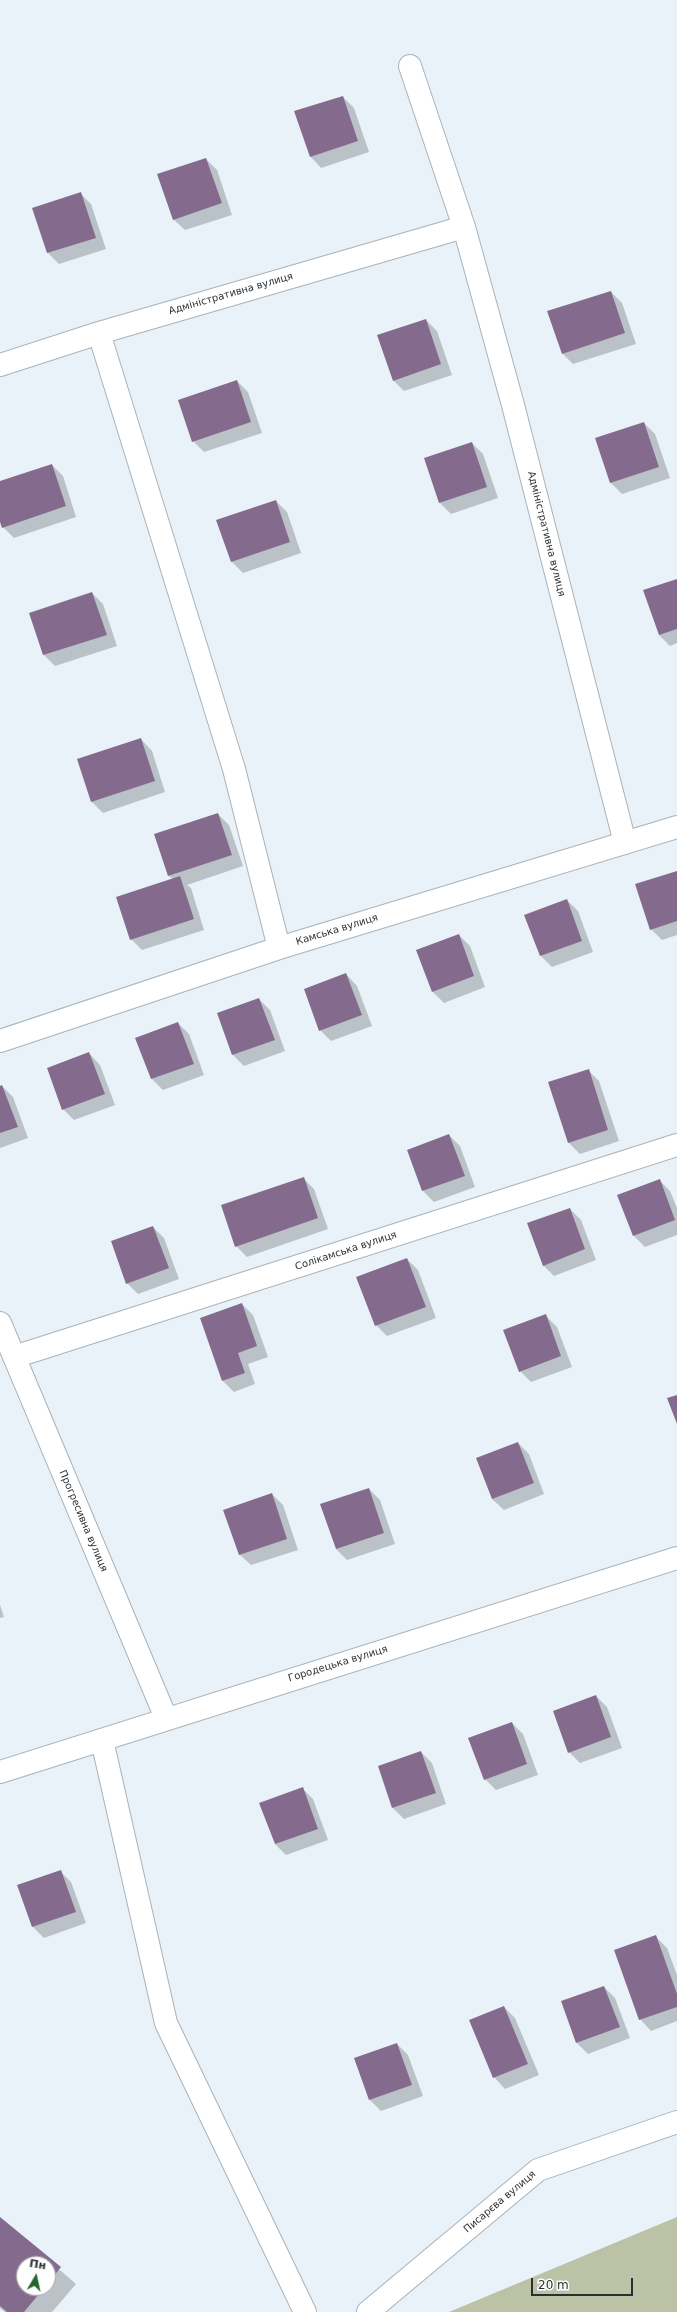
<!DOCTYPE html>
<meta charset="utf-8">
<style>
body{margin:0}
#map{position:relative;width:677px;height:2312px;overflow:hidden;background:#e9f2f9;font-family:"DejaVu Sans",sans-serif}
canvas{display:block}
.north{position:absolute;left:16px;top:2256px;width:40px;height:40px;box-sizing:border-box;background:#fefefe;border:1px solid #aaabac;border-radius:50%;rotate:9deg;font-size:11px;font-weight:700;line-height:16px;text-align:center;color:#2c2f32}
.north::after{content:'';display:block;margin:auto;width:14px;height:18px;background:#256630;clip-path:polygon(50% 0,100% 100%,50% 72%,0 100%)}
.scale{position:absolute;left:531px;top:2278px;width:102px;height:18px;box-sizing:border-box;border:2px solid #2c2f32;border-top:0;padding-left:5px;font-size:12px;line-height:14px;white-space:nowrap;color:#2c2f32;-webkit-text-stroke:3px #fefefe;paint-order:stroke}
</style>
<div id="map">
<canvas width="677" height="2312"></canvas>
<div class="north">Пн</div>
<div class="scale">20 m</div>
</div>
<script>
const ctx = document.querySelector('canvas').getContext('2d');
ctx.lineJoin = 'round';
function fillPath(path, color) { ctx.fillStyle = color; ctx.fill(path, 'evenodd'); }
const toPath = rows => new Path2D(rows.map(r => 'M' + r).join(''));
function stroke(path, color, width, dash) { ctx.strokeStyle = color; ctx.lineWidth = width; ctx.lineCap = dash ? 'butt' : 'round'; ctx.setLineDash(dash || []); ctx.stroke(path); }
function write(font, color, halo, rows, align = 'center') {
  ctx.font = font + ' "DejaVu Sans",sans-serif'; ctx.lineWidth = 4; ctx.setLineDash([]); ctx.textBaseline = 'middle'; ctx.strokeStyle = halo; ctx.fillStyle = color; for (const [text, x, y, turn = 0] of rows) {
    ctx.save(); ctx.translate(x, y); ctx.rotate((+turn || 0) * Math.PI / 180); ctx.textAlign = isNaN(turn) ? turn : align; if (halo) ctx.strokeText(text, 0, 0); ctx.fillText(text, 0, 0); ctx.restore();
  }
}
const green = toPath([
 [677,2217,677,2312,449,2312]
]);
const shadow = toPath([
 [343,97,354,108,369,152,321,168,310,156],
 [206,159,217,170,232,215,185,230,173,219],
 [80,193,91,204,106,249,59,264,48,253,33,209],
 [611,292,622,303,636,344,573,364,562,353],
 [426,320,437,331,452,375,404,391,393,380],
 [237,381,248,392,262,433,204,452,193,441],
 [644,423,655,434,670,478,622,494,611,483],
 [472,443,483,454,498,498,451,514,440,503],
 [52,465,63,476,76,517,14,538,3,527,0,518,0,482],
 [276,501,287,512,301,553,243,573,232,562],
 [677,580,677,643,670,646,659,635],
 [92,593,103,604,117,646,55,666,44,655,30,614],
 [141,739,152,751,165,792,103,813,92,802,78,760],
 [218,814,229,825,243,866,187,885,191,888,204,930,142,950,131,939,173,879,169,876],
 [677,872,677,935,662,940,651,929],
 [567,900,578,911,593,952,552,967,541,956,526,915],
 [459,935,470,946,485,987,444,1003,433,992],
 [346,974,357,986,372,1026,331,1041,320,1030],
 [259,999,270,1010,285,1051,244,1066,233,1055,218,1014],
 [178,1023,189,1034,204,1075,163,1090,152,1079,137,1038],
 [89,1053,100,1065,115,1105,74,1120,63,1109],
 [588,1070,599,1081,619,1141,580,1154,569,1143,550,1083],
 [2,1086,13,1097,28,1138,0,1148,0,1087],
 [449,1135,460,1146,475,1187,434,1202,423,1191,408,1150],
 [303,1178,314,1189,328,1229,247,1257,236,1246],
 [659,1180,670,1191,677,1208,677,1235,645,1247,634,1236],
 [570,1209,581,1220,596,1260,554,1276,543,1265],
 [153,1227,164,1238,179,1279,138,1294,127,1283],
 [407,1259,418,1270,436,1318,387,1336,376,1325],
 [242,1304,253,1315,268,1357,248,1364,255,1384,234,1392,223,1381],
 [546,1316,557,1327,572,1367,531,1382,520,1371],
 [518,1443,529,1454,544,1494,504,1510,492,1499],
 [369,1489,380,1500,395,1544,347,1560,336,1549],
 [272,1494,283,1505,298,1550,251,1565,239,1554],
 [0,1605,4,1617,0,1618],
 [596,1696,607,1707,622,1748,580,1763,569,1752],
 [512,1723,523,1734,538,1775,496,1790,485,1779],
 [421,1752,432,1763,446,1804,404,1819,393,1808,379,1767],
 [302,1788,313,1799,328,1840,286,1855,275,1844],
 [60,1871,71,1882,86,1923,44,1938,33,1927,19,1886],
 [656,1937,667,1948,677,1975,677,2021,651,2031,640,2019],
 [604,1987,615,1998,630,2038,588,2054,577,2043,562,2002],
 [504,2007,515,2018,539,2075,505,2089,494,2077],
 [397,2044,408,2055,423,2096,381,2111,370,2100,355,2059],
 [0,2218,76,2284,52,2312,5,2312,0,2308],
 [24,2264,48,2264,48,2288,24,2288]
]);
const building = toPath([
 [343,96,358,141,310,157,294,111],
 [206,158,222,203,173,220,157,174],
 [81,192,96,238,47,253,32,208],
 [611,291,625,333,562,354,547,311],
 [426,319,441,364,393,381,377,335],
 [237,380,251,422,192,442,178,400],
 [644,422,659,467,610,483,595,438],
 [472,442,487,487,439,503,424,458],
 [52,464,66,506,2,528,0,522,0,481],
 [276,500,290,542,231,562,216,520],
 [677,579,677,629,659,635,643,590],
 [92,592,107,635,43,655,29,613],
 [141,738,155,781,91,802,77,759],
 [218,813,232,855,168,876,154,834],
 [677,871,677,921,650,930,635,884],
 [180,876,194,919,130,940,116,897],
 [567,899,582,941,540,956,524,915],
 [459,934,474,976,432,992,416,950],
 [346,973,362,1015,319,1031,304,989],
 [259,998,275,1040,232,1055,217,1013],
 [178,1022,194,1064,151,1079,135,1038],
 [89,1052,105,1094,62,1110,47,1068],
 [589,1069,608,1130,568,1143,548,1082],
 [2,1085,18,1127,0,1133,0,1086],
 [449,1134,465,1176,422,1191,407,1150],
 [304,1177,318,1218,235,1247,221,1205],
 [660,1179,675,1220,633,1236,617,1195],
 [570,1208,585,1249,543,1266,527,1223],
 [153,1226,169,1268,126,1284,111,1241],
 [407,1258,426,1307,375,1326,356,1277],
 [242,1303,257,1346,238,1353,245,1373,222,1381,200,1318],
 [546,1314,561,1356,519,1372,503,1330],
 [677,1395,677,1424,667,1398],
 [518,1442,534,1483,492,1499,476,1458],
 [369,1488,384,1533,336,1549,320,1504],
 [272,1493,287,1539,239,1555,223,1510],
 [596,1695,611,1737,568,1753,553,1711],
 [512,1722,527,1764,484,1780,468,1738],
 [421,1751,436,1793,392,1808,378,1766],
 [303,1787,318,1829,275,1844,259,1803],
 [61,1870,76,1912,32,1927,17,1885],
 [656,1935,677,1994,677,2007,639,2020,614,1950],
 [604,1986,620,2027,576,2043,561,2001],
 [504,2006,528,2064,493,2078,469,2020],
 [397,2043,412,2085,369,2100,354,2058],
 [0,2217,61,2267,48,2283,48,2264,24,2264,24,2288,44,2288,24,2312,7,2312,0,2306]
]);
const minor = toPath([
 [410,66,464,227,513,405,625,843],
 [99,333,234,769,279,948],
 [0,365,99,333,464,227],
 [0,1041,279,948,677,827],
 [0,1323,166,1718],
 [14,1357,677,1145],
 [368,2312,538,2170,677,2122]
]);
const tertiary = toPath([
 [102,1740,166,2023,305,2312]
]);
const secondary = toPath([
 [0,1772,677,1558]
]);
const streetNames = [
 ["Адміністративна вулиця",231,294,-16],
 ["Адміністративна вулиця",546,534,76],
 ["Камська вулиця",337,930,-17],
 ["Солікамська вулиця",346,1251,-18],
 ["Прогресивна вулиця",83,1521,67],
 ["Городецька вулиця",338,1664,-17],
 ["Писарєва вулиця",500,2202,-40]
];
fillPath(green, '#bbc2a5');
fillPath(shadow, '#0003');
fillPath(building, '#846b8e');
stroke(minor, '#aab2b9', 24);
stroke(tertiary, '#aab2b9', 24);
stroke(secondary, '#aab2b9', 24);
stroke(minor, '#fff', 22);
stroke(tertiary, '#fff', 22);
stroke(secondary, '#fff', 22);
write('10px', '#2c2f32', '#fefefe', streetNames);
</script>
